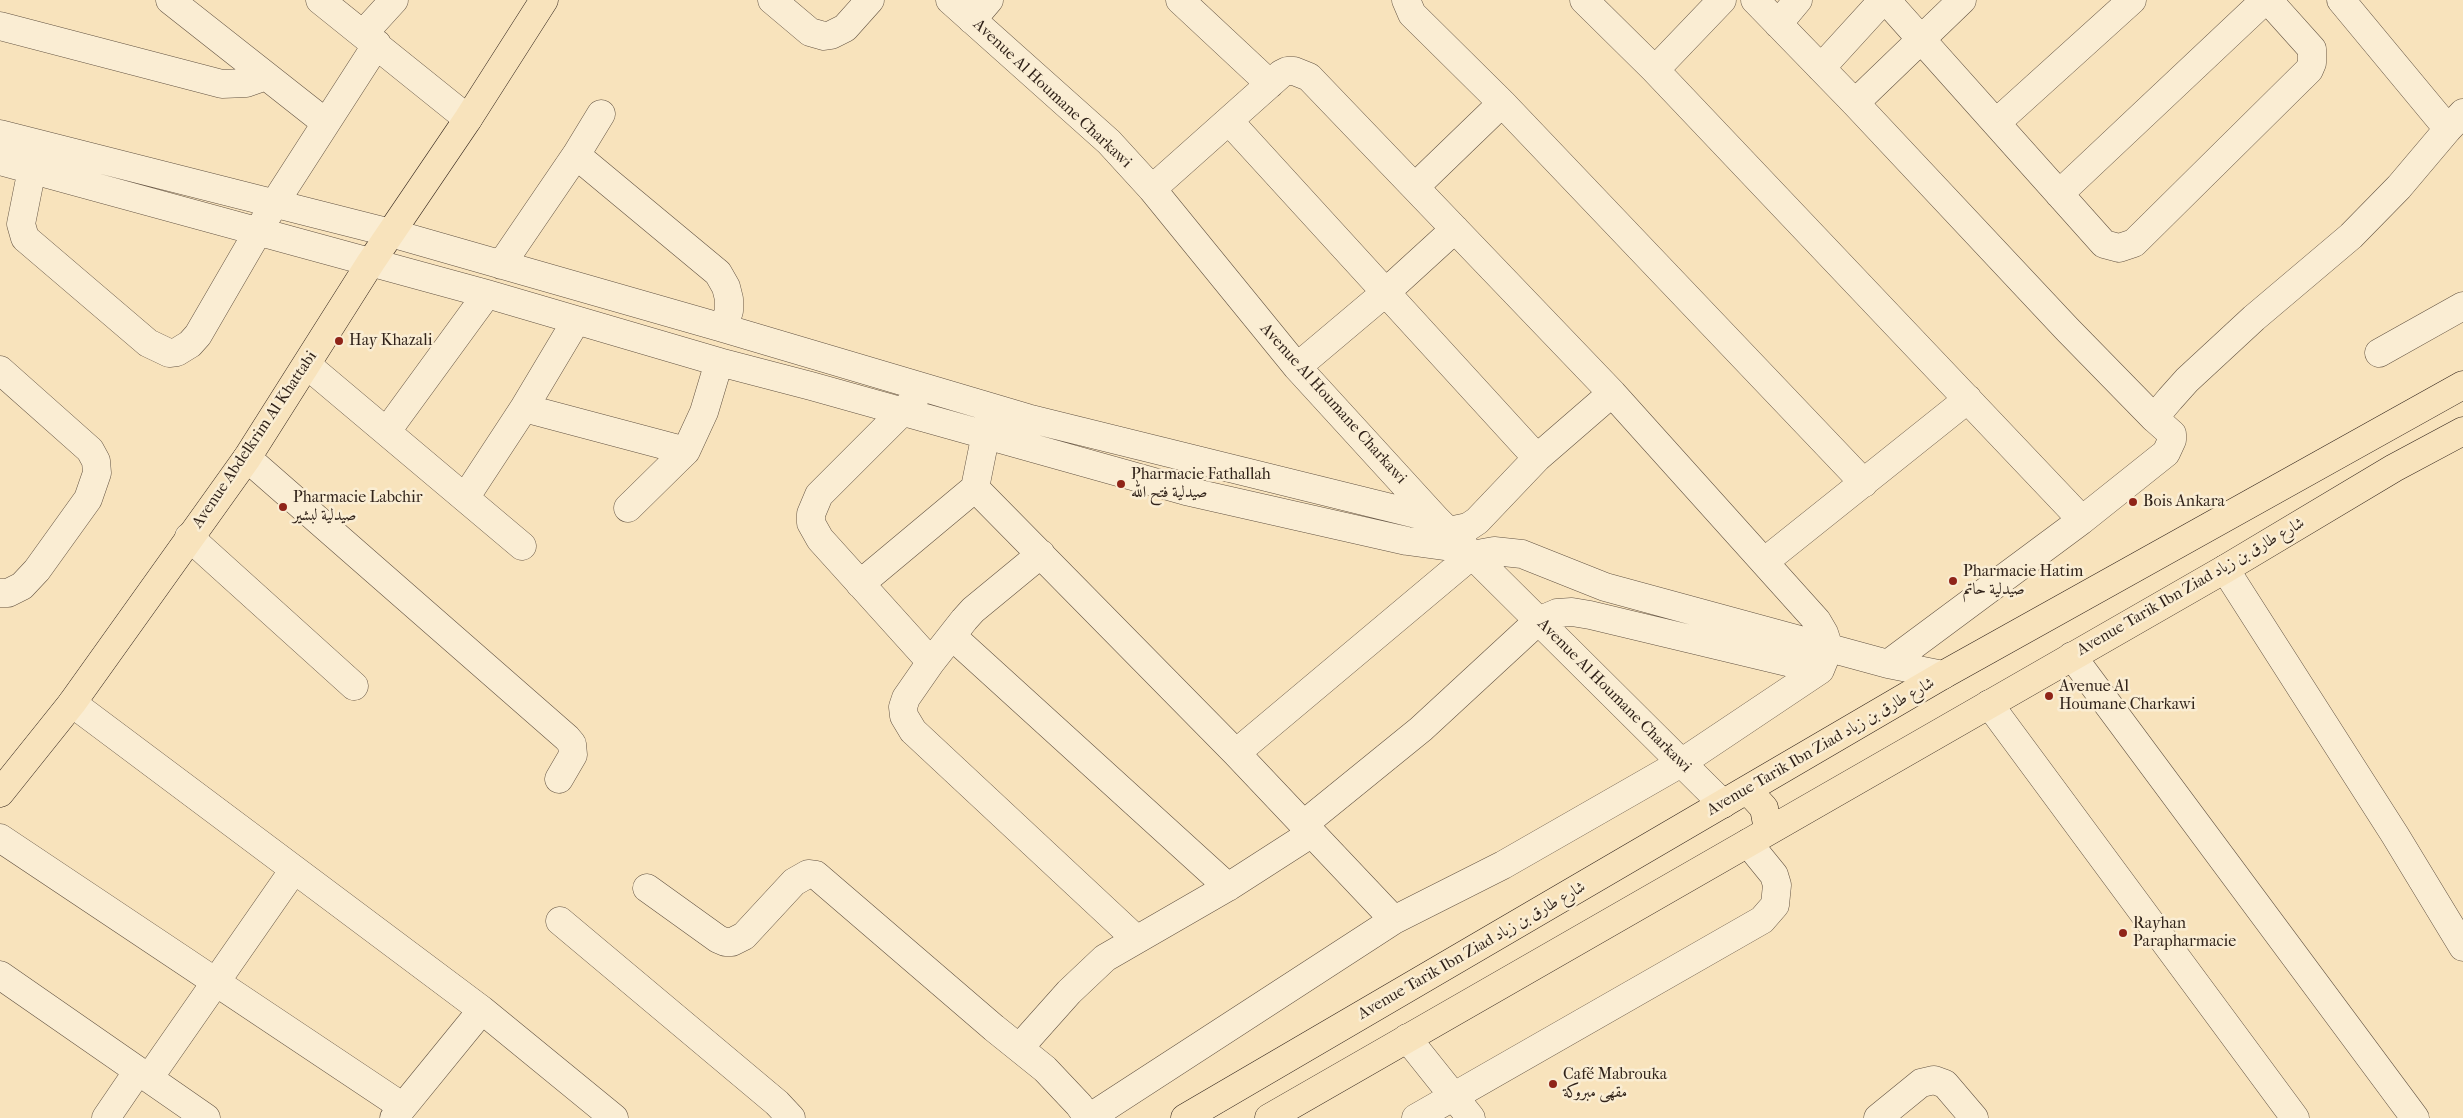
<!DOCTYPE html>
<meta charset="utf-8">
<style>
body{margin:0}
canvas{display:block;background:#f8e3bc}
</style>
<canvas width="2463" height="1118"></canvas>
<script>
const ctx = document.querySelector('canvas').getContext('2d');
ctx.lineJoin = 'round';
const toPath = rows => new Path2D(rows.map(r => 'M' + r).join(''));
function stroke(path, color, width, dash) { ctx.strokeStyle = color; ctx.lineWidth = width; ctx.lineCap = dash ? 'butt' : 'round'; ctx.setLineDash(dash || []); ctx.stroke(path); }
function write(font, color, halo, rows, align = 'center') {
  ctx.font = font + ' "IM FELL French Canon",Amiri,serif'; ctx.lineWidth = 5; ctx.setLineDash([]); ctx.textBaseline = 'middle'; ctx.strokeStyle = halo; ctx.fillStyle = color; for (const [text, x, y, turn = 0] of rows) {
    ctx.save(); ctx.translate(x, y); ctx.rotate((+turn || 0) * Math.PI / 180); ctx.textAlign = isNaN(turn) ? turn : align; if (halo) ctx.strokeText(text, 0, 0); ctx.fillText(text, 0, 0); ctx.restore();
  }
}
const minor = toPath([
 [170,0,326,123],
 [320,0,468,119],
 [772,0,810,32,824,36,831,35,845,28,870,0],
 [950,0,1109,142,1152,189,1297,367,1436,519,1723,804],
 [1180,0,1270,84],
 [1406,0,1412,14,1502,103,1864,483],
 [1584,0,1655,70,2082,520],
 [1755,0,1855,103,2067,329,2154,418],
 [1886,0,2104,244,2119,248,2134,243,2309,70,2312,63,2312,49,2268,0],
 [2341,0,2448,129,2463,113],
 [972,20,989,0],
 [1778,24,1798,0],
 [0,26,222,84,246,83,266,76],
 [363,34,394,0],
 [1821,68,1883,0],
 [1655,70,1722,0],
 [1855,103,1962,0],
 [1229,121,1537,458],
 [1996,123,2132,0],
 [0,134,391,233,723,328,1027,418,1436,519],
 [39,153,32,169,21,224,25,238,148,343,169,353,177,352,190,344,198,335,274,204,377,44],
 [576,155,718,273,726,287,729,299,729,311,723,328],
 [0,161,487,294,719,362,811,386,1186,491,1407,541,1466,549],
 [1415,187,1502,103],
 [2059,194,2265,0],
 [501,265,576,155,601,114],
 [2379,353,2463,306],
 [307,365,522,546],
 [1297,367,1386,292,1455,229],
 [0,370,90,450,96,461,97,473,88,499,37,570,22,586,8,593,0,593],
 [914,400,819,495,811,514,811,523,820,539,931,662],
 [524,408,686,451],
 [989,418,975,488,1236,753,1394,920],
 [387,431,487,294],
 [247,458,567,738,572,744,573,755,559,779],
 [465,498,524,408,576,321],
 [628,508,686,451,704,412,719,362],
 [1449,531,1468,527,1477,521,1537,458,1612,393],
 [189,537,354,686],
 [1041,554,973,610,964,620,931,662,906,698,903,707,904,716,913,731,1136,939],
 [1764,562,1968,399],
 [2225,569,2395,835,2463,947],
 [860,584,975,488],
 [952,636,1228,887],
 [2072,656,2415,1118],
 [1888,664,2082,520,2166,453,2172,440,2172,434,2154,418,2170,399,2187,380,2254,318,2351,236,2399,187,2448,129],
 [72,703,482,1010,614,1118],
 [1989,704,2295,1118],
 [1236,753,1472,555,1494,551,1522,554,1605,587,1888,664,1943,675],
 [1304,824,1421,729,1538,621,1557,613,1572,612,1590,615,1820,670],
 [0,838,403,1107],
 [647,888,718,939,725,942,732,942,744,936,794,882,808,874,816,875,994,1028,1045,1069,1079,1105,1088,1118],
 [560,921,777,1103,791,1118],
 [0,975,206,1118],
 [1407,1038,1471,1118],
 [1020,1047,1069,992,1105,958,1228,887,1312,833],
 [149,1078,293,871],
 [106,1118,138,1071],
 [394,1118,482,1010],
 [1089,1118,1394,920,1503,865,1681,763,1820,670,1829,648,1824,633,1817,621,1612,393,1309,77,1294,71,1287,71,1281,74,1152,189],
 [1416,1118,1762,920,1775,905,1777,885,1774,875,1748,843],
 [1878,1118,1921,1083,1934,1080,1945,1084,1974,1118]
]);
const major = toPath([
 [0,793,72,703,247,458,371,262,468,119,544,0],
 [1744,793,1752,795,1764,808,1767,824,1766,832],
 [1185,1118,1943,675,2463,385],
 [1269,1118,2225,569,2394,468,2463,431]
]);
const markers = [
 [339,341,5,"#8f2418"],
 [1121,484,5,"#8f2418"],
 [2133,502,5,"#8f2418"],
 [283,507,5,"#8f2418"],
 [1953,581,5,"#8f2418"],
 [2049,696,5,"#8f2418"],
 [2123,933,5,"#8f2418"],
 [1553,1084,5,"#8f2418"]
];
const streetNames = [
 ["Avenue Al Houmane Charkawi",1052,94,43],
 ["Avenue Al Houmane Charkawi",1333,404,48],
 ["Avenue Abdelkrim Al Khattabi",255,440,-56],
 ["Avenue Tarik Ibn Ziad شارع طارق بن زياد",2191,587,-30],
 ["Avenue Al Houmane Charkawi",1614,696,45],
 ["Avenue Tarik Ibn Ziad شارع طارق بن زياد",1821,747,-30],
 ["Avenue Tarik Ibn Ziad شارع طارق بن زياد",1472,951,-30]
];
const poiNames = [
 ["Hay Khazali",349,341],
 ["Pharmacie Fathallah",1131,475],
 ["صيدلية فتح الله",1131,493],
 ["Pharmacie Labchir",293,498],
 ["صيدلية لبشير",293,516],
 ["Bois Ankara",2143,502],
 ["Pharmacie Hatim",1963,572],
 ["صيدلية حاتم",1963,590],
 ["Avenue Al",2059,687],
 ["Houmane Charkawi",2059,705],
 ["Rayhan",2133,924],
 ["Parapharmacie",2133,942],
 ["Café Mabrouka",1563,1075],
 ["مقهى مبروكة",1563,1093]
];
stroke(minor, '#635342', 29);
stroke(major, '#31231a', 29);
stroke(minor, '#faedd3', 28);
stroke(major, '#f8e3bc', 28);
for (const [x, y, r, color] of markers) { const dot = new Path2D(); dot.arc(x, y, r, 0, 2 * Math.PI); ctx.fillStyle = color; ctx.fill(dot); stroke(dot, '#faedd3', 2); }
write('16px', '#31231a', '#faedd3', streetNames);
write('16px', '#31231a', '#faedd3', poiNames, 'left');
</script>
